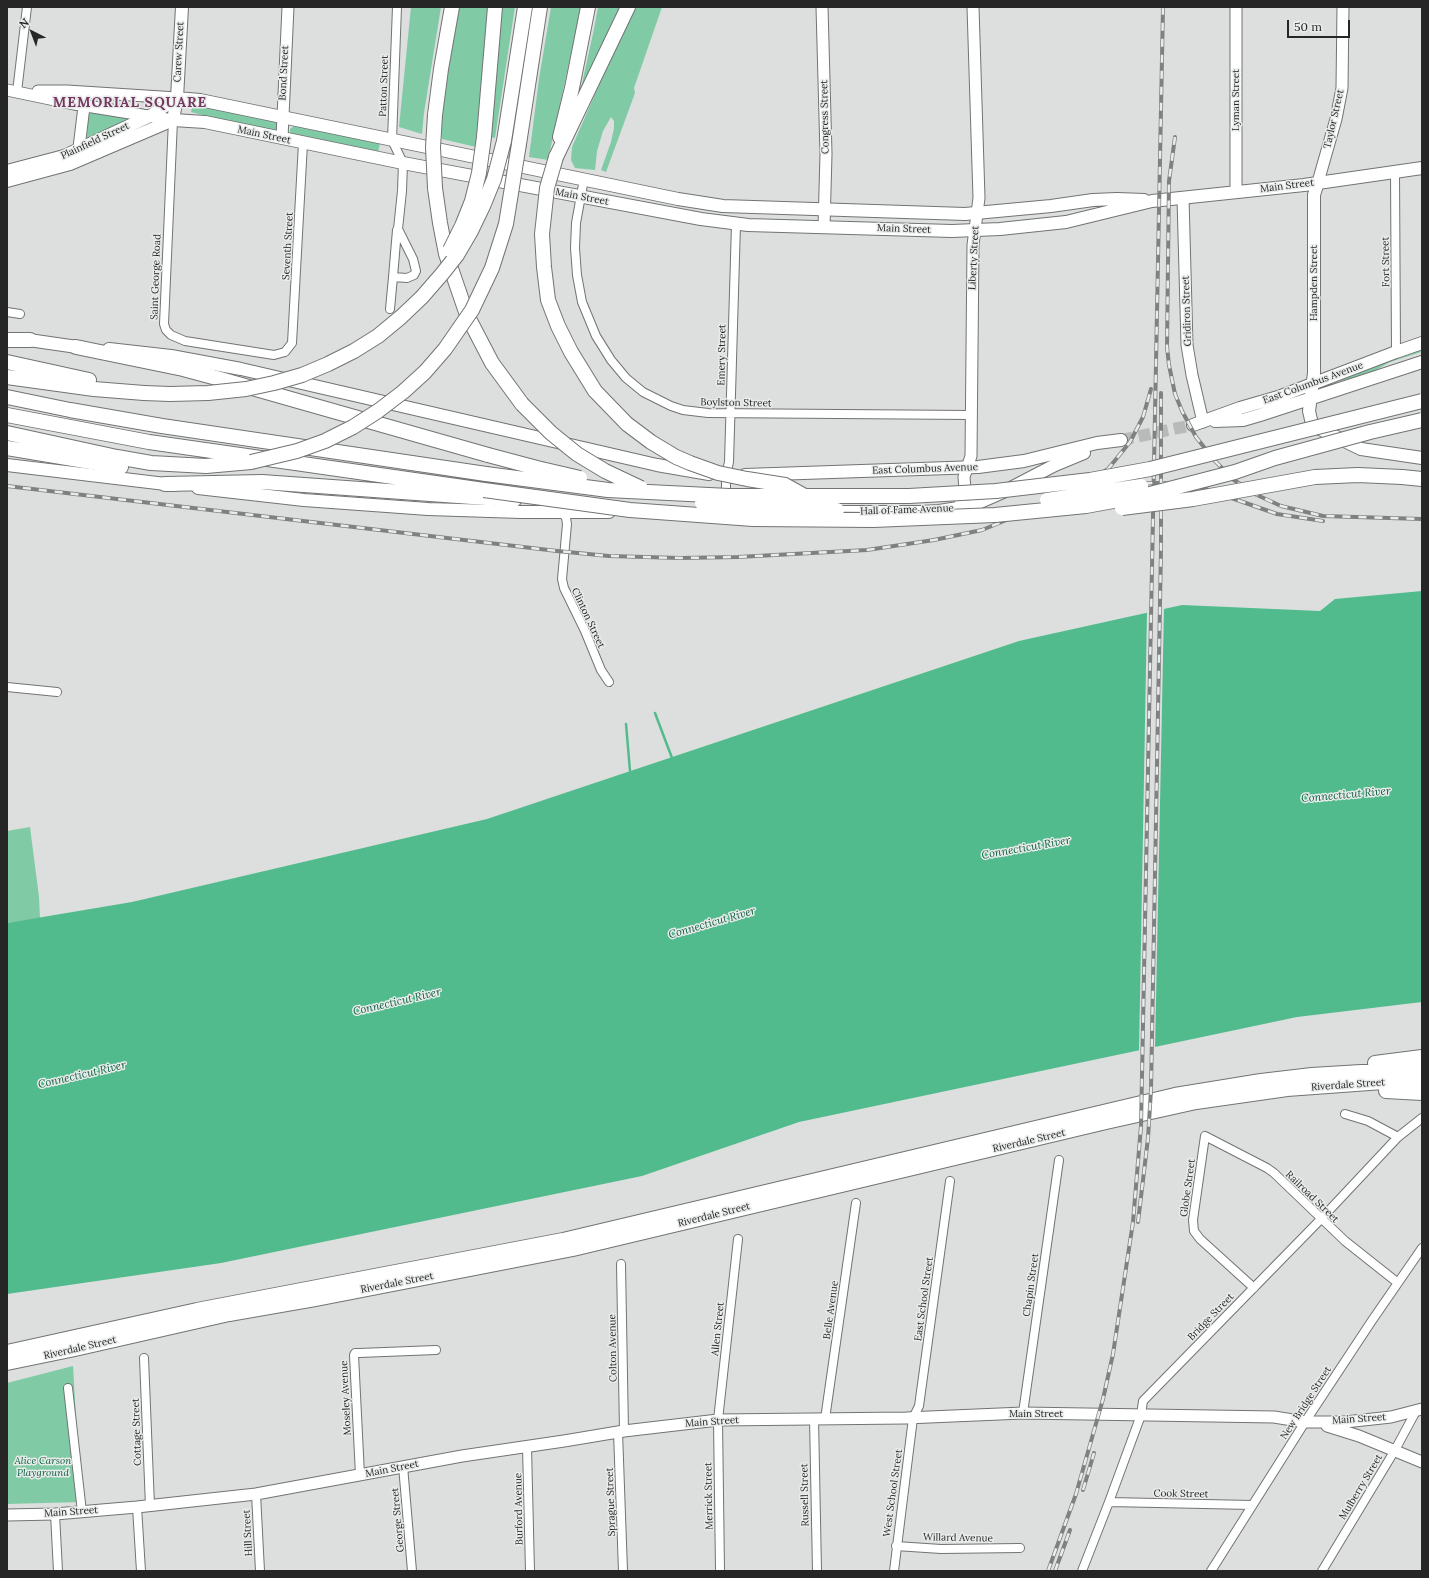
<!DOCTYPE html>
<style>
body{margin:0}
#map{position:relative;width:1429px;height:1578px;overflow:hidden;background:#dcdfdd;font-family:Lora,serif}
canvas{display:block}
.frame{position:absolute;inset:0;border:8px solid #252625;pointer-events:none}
.north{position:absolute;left:12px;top:12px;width:40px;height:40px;-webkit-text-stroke:3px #e9ecea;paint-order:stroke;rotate:318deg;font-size:11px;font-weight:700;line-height:16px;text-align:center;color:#252625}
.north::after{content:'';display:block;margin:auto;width:14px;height:18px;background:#252625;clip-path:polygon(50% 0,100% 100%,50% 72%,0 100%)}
.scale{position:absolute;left:1287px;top:20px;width:63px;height:18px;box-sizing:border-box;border:2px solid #252625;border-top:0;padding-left:5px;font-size:12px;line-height:14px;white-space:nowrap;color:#252625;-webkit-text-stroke:3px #e9ecea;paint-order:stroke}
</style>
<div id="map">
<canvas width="1429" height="1578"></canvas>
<div class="frame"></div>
<div class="north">N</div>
<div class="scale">50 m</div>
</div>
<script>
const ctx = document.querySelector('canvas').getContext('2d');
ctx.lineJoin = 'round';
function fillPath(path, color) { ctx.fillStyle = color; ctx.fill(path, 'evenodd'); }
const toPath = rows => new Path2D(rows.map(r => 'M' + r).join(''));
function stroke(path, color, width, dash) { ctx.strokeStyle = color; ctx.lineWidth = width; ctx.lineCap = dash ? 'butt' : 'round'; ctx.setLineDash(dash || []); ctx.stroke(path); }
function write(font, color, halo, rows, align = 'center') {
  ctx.font = font + ' Lora,serif'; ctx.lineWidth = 3; ctx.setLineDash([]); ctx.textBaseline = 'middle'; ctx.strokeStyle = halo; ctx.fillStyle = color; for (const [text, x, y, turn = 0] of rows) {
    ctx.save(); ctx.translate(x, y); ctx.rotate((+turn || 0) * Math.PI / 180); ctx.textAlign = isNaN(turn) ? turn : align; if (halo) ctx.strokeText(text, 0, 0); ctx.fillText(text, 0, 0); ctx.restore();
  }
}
const green = toPath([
 [411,7,441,7,424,113,422,134,399,127],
 [459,7,490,7,476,147,442,139,441,114],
 [500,7,515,7,495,138,489,137],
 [551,7,581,7,548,160,529,157,539,79],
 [598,7,622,7,579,97,594,29],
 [633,7,662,7,634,88,635,93,606,172,601,170,611,142,614,128,614,121,611,117,603,131,597,151,595,170,575,168,571,160,572,147],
 [204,106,275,121,277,123,276,130,271,132,191,112,192,107],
 [94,111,134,116,134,120,89,140,87,138,88,115],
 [294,126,380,143,378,153,295,136,290,133,290,129],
 [1420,350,1421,352,1390,362,1369,374,1332,383],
 [30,827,39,897,40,918,7,923,7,831],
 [73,1366,81,1502,7,1504,7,1383]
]);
const water = toPath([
 [1422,591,1422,1002,1297,1017,799,1122,642,1176,221,1263,7,1294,7,923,132,902,487,819,1019,641,1182,605,1320,611,1335,599]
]);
const pier = toPath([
 [1164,607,1155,1049,1139,1052,1147,611]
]);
const stream = toPath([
 [655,713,672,758],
 [626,724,630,771]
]);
const primaryTunnel = toPath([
 [1121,440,1193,425]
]);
const street = toPath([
 [17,92,27,7],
 [173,120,164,324,166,330,171,335,185,341,274,355,285,352,292,343,303,143],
 [1395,172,1396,352],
 [584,179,576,223,575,248,577,275,582,302,596,336,611,360,626,378,643,392,671,406,683,410,708,413,971,415],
 [393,277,397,230],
 [390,309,393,277,407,278,414,275,416,271,413,259,398,229,402,191,403,163,392,140,397,7],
 [7,312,20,314],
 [726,500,726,475,729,462,736,224],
 [562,512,566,518,567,524,562,579,564,588,585,631,601,670,609,682],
 [7,687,57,692],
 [1345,1114,1368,1121,1398,1137],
 [621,1264,624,1431],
 [1254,1288,1200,1239,1194,1231,1193,1220,1205,1136,1267,1168,1274,1173,1345,1241,1398,1283],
 [144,1358,150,1506],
 [68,1388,82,1512],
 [1023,1413,1059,1160],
 [814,1418,817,1571],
 [825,1419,856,1203],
 [618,1432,623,1571],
 [527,1447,530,1571],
 [403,1466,412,1571],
 [360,1475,354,1355,355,1353,359,1353,436,1350],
 [256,1494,260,1571],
 [1109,1502,1252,1505],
 [137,1507,141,1571],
 [55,1514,58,1571],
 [896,1546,941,1549,1020,1548],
 [720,1571,718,1420,738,1239],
 [894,1571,913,1418,919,1406,950,1181],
 [1082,1571,1109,1502,1141,1415,1143,1401,1321,1219,1398,1137,1422,1118],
 [1211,1571,1305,1422,1371,1322,1422,1248],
 [1322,1571,1395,1450,1416,1411]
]);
const secondary = toPath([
 [822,7,826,154,824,227],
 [1236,7,1236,192],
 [7,90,74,104,173,120],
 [38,91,67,91,177,98],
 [282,138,288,7],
 [78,156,85,98],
 [1318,182,1336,119,1342,88,1343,7],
 [1183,198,1187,345,1192,375,1203,422],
 [959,508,965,489,964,477,971,456,973,245,979,198,973,7],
 [1327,1426,1359,1436,1422,1462],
 [7,1515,55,1514,137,1507,256,1494,462,1456,564,1441,624,1431,718,1420,906,1418,1023,1413,1274,1417,1305,1422,1345,1422,1391,1417,1422,1409]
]);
const primary = toPath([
 [177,98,200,100,678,199,723,206,965,214,1051,206,1093,200,1117,199,1144,200],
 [173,120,177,98,182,7],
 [7,171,64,156,150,116,177,98],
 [7,181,70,164,173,120,205,122,403,163,701,219,748,225,952,231,1000,229,1066,222,1152,201,1304,185,1422,168],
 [1318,182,1314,195,1314,373,1309,411,1312,424,1318,428,1361,449,1422,458],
 [22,339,84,348],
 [109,349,171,356,241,369,657,465,709,474],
 [1215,421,1243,420,1260,415,1422,362],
 [1193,425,1240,408,1278,397,1396,352,1422,343],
 [7,465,174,485],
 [745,475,978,467,1024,461,1097,443,1121,440],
 [198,488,304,500,428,509,521,512,609,512],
 [827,512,920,512,939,511,971,506,1003,492,1055,465,1084,453]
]);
const highway = toPath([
 [435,115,441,69,452,7],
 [484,137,495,7],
 [560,137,572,88,588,7],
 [504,141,525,7],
 [519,144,540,7],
 [556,157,628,7],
 [435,188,440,223,446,254,467,315,492,363,522,404],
 [7,340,30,340],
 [76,347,183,369,224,380,488,455],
 [7,362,89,380],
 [7,377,94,389,144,393],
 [7,397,70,410,162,426,486,474],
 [7,415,149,442,484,490],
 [7,433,117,457,151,463,206,466,251,462],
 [7,448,121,467],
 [1402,477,1422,479],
 [165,484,262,482,514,500],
 [1375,1063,1422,1057],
 [1386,1091,1422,1093],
 [7,1352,197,1310,563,1240,1175,1095,1261,1081,1312,1075,1361,1072,1422,1070],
 [7,1363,75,1349,229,1314,315,1299,573,1249,1106,1122,1196,1102,1287,1089,1383,1082,1422,1082]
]);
const rail = toPath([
 [1175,137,1169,181,1167,347,1169,365,1175,394,1182,411,1196,437,1215,461,1234,480,1257,495,1281,506,1323,516,1422,519],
 [7,486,557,551,609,556,680,558,738,557,867,550,934,540,982,530,1055,500,1089,482,1108,469,1130,442,1143,417,1151,389],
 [1066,499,1108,488,1151,483,1173,483,1203,488,1277,514,1323,521],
 [1138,1222,1148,1138,1151,1090,1161,549,1161,393],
 [1083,1490,1094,1453],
 [1048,1571,1076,1494,1103,1399,1113,1354,1133,1222,1141,1126,1163,7],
 [1055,1571,1070,1530]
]);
const highwayBridge = toPath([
 [556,157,547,188,542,234,544,267,548,300,558,326,571,352,595,391,627,424,651,442,676,457,690,463,718,473,747,479,785,485,803,495],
 [435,188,433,147,435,115],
 [450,250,462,226,472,201,479,173,484,137],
 [144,393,170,394,208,393,246,389,274,383,302,375,328,364,354,351,378,336,401,317,422,297,442,274,457,255,471,231,483,206,494,179,504,141],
 [522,404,551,433,577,454,605,471,641,488],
 [488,455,537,468,580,478],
 [251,462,297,451,325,441,353,427,378,411,403,392,425,372,445,349,472,310,492,268,506,224,519,144],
 [486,474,608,490,729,496,909,496,996,491,1090,480,1150,469,1422,401],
 [484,490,630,510,753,519,873,520,995,515,1086,506,1146,495,1235,472,1275,458,1370,432,1422,420],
 [1047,500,1141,486],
 [702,503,775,510,837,510],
 [1122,508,1193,499,1315,477,1358,475,1402,477]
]);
const streetNames = [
 ["Carew Street",179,52,-87],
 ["Bond Street",284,73,-87],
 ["Patton Street",384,86,-88],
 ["Lyman Street",1236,100,-90],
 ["Congress Street",825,117,-91],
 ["Taylor Street",1334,119,-77],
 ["Main Street",264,135,12],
 ["Plainfield Street",95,141,-25],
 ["Main Street",1287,186,-7],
 ["Main Street",582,197,11],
 ["Main Street",904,229,2],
 ["Seventh Street",288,246,-87],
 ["Liberty Street",974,258,-87],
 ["Fort Street",1386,262,-91],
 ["Saint George Road",156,277,-88],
 ["Hampden Street",1314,283,-90],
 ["Gridiron Street",1187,311,-92],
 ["Emery Street",722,355,-89],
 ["East Columbus Avenue",1313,383,-20],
 ["Boylston Street",736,403,1],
 ["East Columbus Avenue",925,469,-2],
 ["Hall of Fame Avenue",907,510,-2],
 ["Clinton Street",588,618,65],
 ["Riverdale Street",1348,1085,-4],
 ["Riverdale Street",1029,1141,-13],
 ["Globe Street",1188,1188,-82],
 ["Railroad Street",1312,1197,44],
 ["Riverdale Street",714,1215,-14],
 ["Riverdale Street",397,1283,-11],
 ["Chapin Street",1031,1285,-82],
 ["East School Street",924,1299,-82],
 ["Belle Avenue",831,1310,-82],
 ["Bridge Street",1211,1317,-46],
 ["Allen Street",718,1329,-84],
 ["Riverdale Street",80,1348,-13],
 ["Colton Avenue",613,1348,-91],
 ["Moseley Avenue",346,1398,-93],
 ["New Bridge Street",1306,1403,-57],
 ["Main Street",1036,1414],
 ["Main Street",1359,1419,-4],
 ["Main Street",712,1422,-4],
 ["Cottage Street",137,1432,-92],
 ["Main Street",392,1469,-11],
 ["Mulberry Street",1361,1487,-59],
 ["West School Street",893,1493,-82],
 ["Cook Street",1181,1494,1],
 ["Russell Street",805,1495,-91],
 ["Merrick Street",709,1496,-91],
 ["Sprague Street",611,1502,-92],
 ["Burford Avenue",519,1509,-91],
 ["Main Street",71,1512,-4],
 ["George Street",398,1520,-95],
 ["Hill Street",248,1533,-93],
 ["Willard Avenue",958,1538,1]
];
const parkNames = [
 ["Alice Carson",43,1461],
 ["Playground",43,1473]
];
const waterNames = [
 ["Connecticut River",1346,795,-5],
 ["Connecticut River",1026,848,-10],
 ["Connecticut River",712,923,-16],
 ["Connecticut River",397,1002,-13],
 ["Connecticut River",82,1075,-13]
];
const districtNames = [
 ["MEMORIAL SQUARE",130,103]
];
fillPath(green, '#80cba6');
fillPath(water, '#51bb8d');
fillPath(pier, '#dcdfdd');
stroke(stream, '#51bb8d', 2.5);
stroke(primaryTunnel, '#b7bab8', 12, [12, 6]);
stroke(street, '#717472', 10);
stroke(secondary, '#717472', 13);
stroke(primary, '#717472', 14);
stroke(highway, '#717472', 16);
stroke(street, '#fff', 8);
stroke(secondary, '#fff', 11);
stroke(primary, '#fff', 12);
stroke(highway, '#fff', 14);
stroke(rail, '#7f8180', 4);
stroke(rail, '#e9ecea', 2.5, [8]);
stroke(highwayBridge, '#717472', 16, []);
stroke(highwayBridge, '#fff', 14);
write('10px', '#252625', '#e9ecea', streetNames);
write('italic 10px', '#095e40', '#e9ecea', parkNames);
write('italic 11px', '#0e6042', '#e9ecea', waterNames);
ctx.letterSpacing = '1px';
write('bold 14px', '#74375f', '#e9ecea', districtNames);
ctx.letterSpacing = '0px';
</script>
